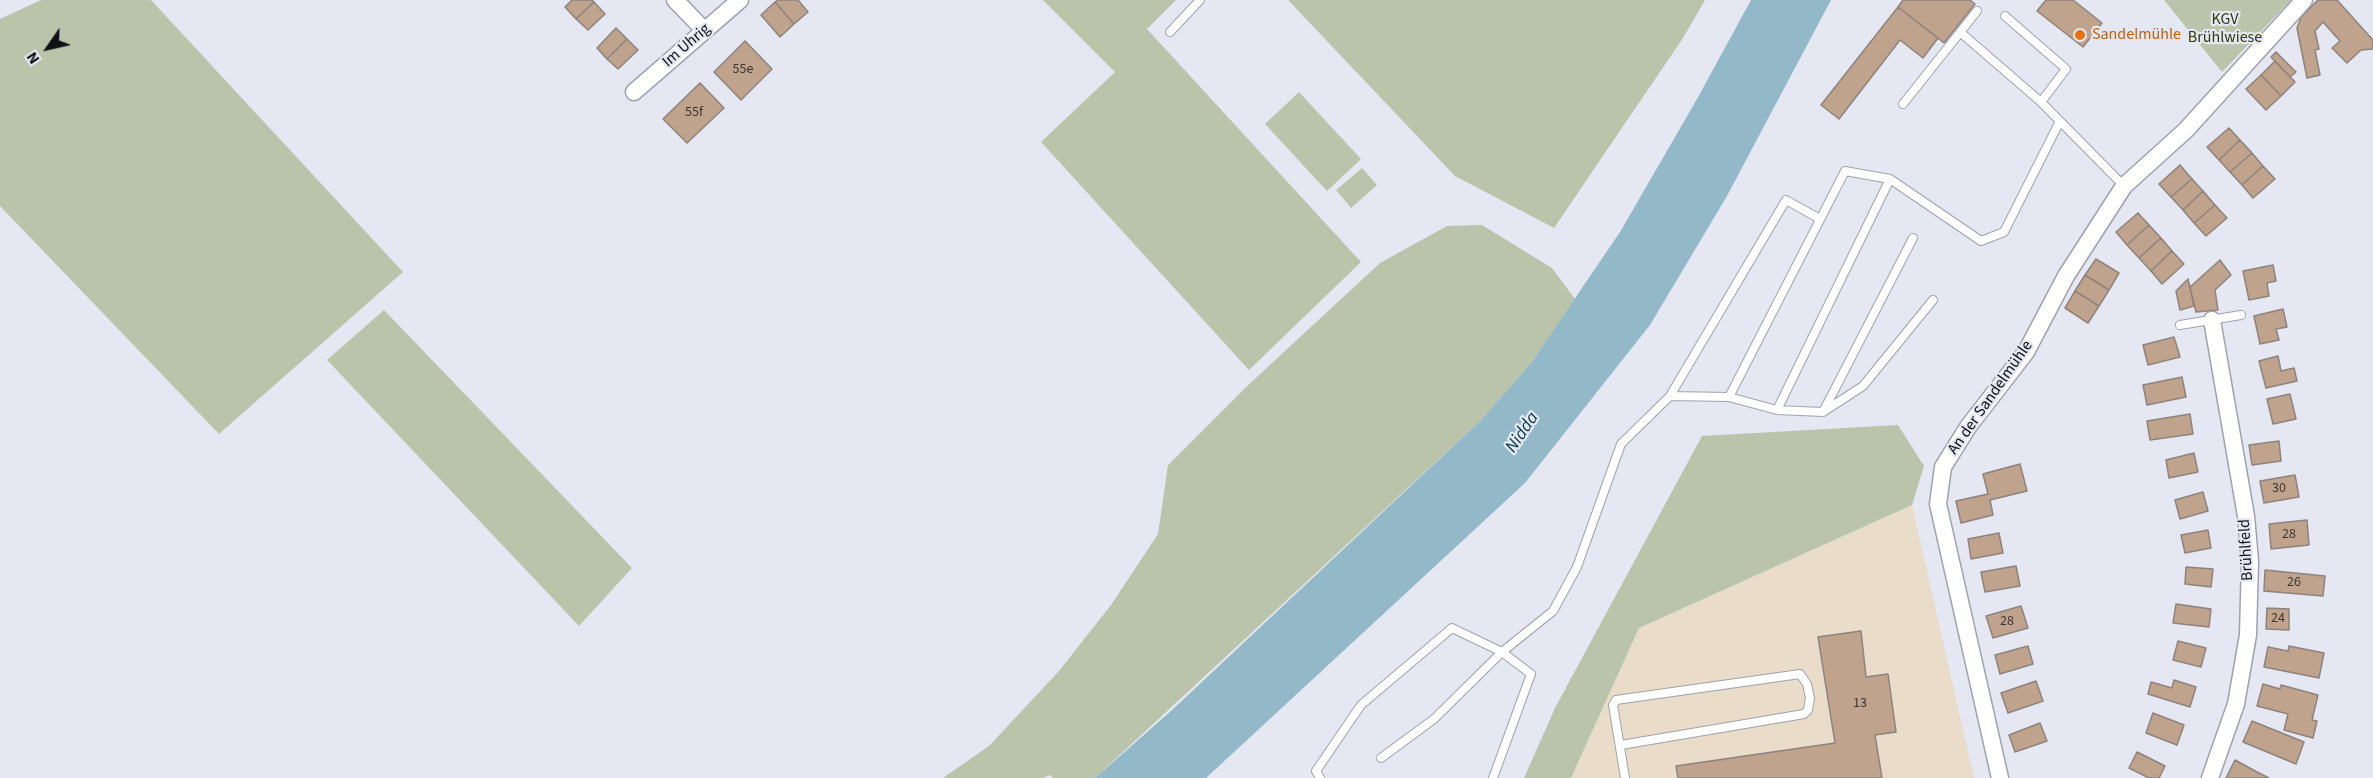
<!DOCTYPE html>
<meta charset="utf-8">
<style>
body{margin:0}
#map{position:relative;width:2373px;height:778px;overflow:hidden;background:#e5e8f3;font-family:"Source Sans 3",sans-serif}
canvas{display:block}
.north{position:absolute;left:18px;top:18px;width:60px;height:60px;-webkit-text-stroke:4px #e5e8f3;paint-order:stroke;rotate:236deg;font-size:16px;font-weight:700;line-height:24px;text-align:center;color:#101115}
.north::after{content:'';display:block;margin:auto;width:21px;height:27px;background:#101115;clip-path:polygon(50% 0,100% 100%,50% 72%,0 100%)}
</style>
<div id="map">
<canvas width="2373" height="778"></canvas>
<div class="north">N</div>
</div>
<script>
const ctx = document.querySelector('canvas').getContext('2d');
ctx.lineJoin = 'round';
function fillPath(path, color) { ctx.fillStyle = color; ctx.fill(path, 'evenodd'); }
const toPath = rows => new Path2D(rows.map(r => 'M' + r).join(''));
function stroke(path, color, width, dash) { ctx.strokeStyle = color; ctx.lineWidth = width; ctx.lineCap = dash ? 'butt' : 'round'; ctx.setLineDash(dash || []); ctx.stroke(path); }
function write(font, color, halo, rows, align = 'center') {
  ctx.font = font + ' "Source Sans 3",sans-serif'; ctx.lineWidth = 4.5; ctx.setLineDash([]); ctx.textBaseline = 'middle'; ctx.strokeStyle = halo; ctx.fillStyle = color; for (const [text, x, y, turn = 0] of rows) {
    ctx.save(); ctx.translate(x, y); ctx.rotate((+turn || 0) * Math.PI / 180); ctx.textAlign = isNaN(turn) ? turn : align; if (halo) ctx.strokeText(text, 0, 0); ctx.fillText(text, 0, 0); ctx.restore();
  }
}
const industrial = toPath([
 [1912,505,1974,778,1571,778,1639,628]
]);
const green = toPath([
 [41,0,151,0,403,272,219,434,0,206,0,19],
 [1043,0,1176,0,1147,29,1361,262,1249,370,1041,142,1115,72],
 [1288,0,1705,0,1683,38,1554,228,1455,176],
 [2164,0,2291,0,2222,72],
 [1299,92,1361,159,1327,191,1265,124],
 [1362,168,1377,185,1351,208,1336,190],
 [1482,225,1552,268,1575,299,1531,363,1481,420,1095,778,1053,778,1050,775,1043,778,943,778,989,746,1059,671,1111,605,1158,534,1168,465,1245,388,1380,263,1447,226],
 [384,310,632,568,579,626,327,360],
 [1898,425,1924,466,1912,505,1639,628,1571,778,1524,778,1555,708,1702,436]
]);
const water = toPath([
 [1751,0,1831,0,1727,196,1650,325,1525,483,1206,778,1095,778,1172,710,1481,420,1531,363,1620,232,1697,99]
]);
const building = toPath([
 [572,0,592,0,594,2,576,19,565,7,572,0],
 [778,0,798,0,808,12,794,24,775,2,778,0],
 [1903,0,1970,0,1975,4,1944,43,1898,7,1903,0],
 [2046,0,2073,0,2102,23,2083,47,2037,11,2046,0],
 [2318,0,2337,0,2373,40,2373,49,2361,50,2347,63,2332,48,2340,41,2323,22,2315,31,2319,49,2315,50,2320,75,2307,78,2297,28,2301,17,2318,0],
 [594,2,605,14,588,30,576,19,594,2],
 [775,2,794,24,780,37,761,15,775,2],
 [1898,7,1938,38,1923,58,1900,40,1839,119,1821,105,1898,7],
 [616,28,627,39,607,59,597,48,616,28],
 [627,39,638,50,618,69,607,59,627,39],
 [745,41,772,69,741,100,714,72,745,41],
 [2276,52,2296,72,2290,77,2271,57,2276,52],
 [2275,61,2295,82,2281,96,2261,75,2275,61],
 [2261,75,2281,96,2266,110,2246,89,2261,75],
 [700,83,724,108,687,143,663,119,700,83],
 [2229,128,2240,140,2219,160,2207,147,2229,128],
 [2240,140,2252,153,2230,172,2219,160,2240,140],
 [2252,153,2263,166,2242,185,2230,172,2252,153],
 [2180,165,2192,179,2171,197,2159,184,2180,165],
 [2263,166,2275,179,2253,198,2242,185,2263,166],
 [2192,179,2203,191,2183,210,2171,197,2192,179],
 [2203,191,2215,205,2194,223,2183,210,2203,191],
 [2215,205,2227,218,2206,236,2194,223,2215,205],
 [2138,213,2149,225,2127,245,2116,232,2138,213],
 [2149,225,2161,238,2139,258,2127,245,2149,225],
 [2161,238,2172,251,2151,271,2139,258,2161,238],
 [2172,251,2184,264,2162,284,2151,271,2172,251],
 [2096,259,2119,273,2109,290,2085,275,2096,259],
 [2220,260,2231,275,2215,290,2218,310,2196,312,2190,287,2220,260],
 [2273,265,2276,281,2267,283,2269,296,2249,300,2243,271,2273,265],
 [2085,275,2109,290,2099,306,2075,291,2085,275],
 [2188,279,2194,306,2180,310,2176,291,2188,279],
 [2075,291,2099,306,2088,323,2065,308,2075,291],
 [2283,309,2287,327,2276,329,2279,340,2260,344,2254,316,2283,309],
 [2174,337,2180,357,2148,365,2143,345,2174,337],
 [2278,356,2281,371,2294,368,2297,381,2266,388,2259,361,2278,356],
 [2182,377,2186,397,2147,405,2143,385,2182,377],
 [2290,394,2296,419,2273,424,2267,399,2290,394],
 [2190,414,2193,434,2150,440,2147,421,2190,414],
 [2279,441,2281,461,2252,465,2249,445,2279,441],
 [2194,453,2198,472,2169,478,2166,460,2194,453],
 [2020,464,2027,491,1990,500,1993,515,1961,523,1956,501,1988,494,1983,474,2020,464],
 [2295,475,2299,497,2264,503,2260,481,2295,475],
 [2203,492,2208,511,2180,519,2175,500,2203,492],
 [2307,520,2309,545,2271,549,2269,524,2307,520],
 [2208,530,2211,548,2185,553,2181,535,2208,530],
 [1999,533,2003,553,1971,559,1968,539,1999,533],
 [2016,566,2020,586,1985,592,1981,572,2016,566],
 [2186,567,2213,569,2211,587,2185,584,2186,567],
 [2265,570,2325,576,2323,596,2264,591,2265,570],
 [2176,604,2211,609,2209,627,2173,623,2176,604],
 [2021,606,2028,628,1993,638,1986,616,2021,606],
 [2267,608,2289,609,2289,630,2266,629,2267,608],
 [1861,631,1866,677,1888,674,1896,732,1875,735,1882,778,1678,778,1676,766,1835,743,1818,637,1861,631],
 [2178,641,2206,648,2201,667,2173,660,2178,641],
 [2028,646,2033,664,2000,674,1995,655,2028,646],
 [2289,646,2324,653,2319,678,2264,667,2268,647,2288,651,2289,646],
 [2174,680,2196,687,2190,707,2148,694,2151,682,2172,688,2174,680],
 [2036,681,2043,701,2008,713,2001,693,2036,681],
 [2263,684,2280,689,2281,685,2318,695,2312,720,2317,721,2313,738,2284,730,2288,714,2257,706,2263,684],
 [2153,713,2184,725,2177,745,2146,733,2153,713],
 [2252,721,2304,742,2296,764,2243,742,2252,721],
 [2040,723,2047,741,2015,752,2009,735,2040,723],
 [2137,752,2165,766,2159,778,2149,778,2129,768,2137,752],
 [2235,760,2257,772,2269,778,2226,778,2235,760]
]);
const service = toPath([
 [2005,16,2066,69,2041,102],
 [1170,32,1200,0],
 [1960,32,2041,102,2124,186],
 [1903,104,1977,11],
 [2180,325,2241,315],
 [1670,396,1786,200,1820,219],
 [1729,397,1777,410,1823,412,1863,386,1933,300],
 [1777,410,1890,179],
 [1823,412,1913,238],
 [1621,745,1804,714,1808,710,1810,698,1807,684,1800,674,1616,700,1613,705,1625,778],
 [1381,758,1434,719,1502,652,1553,611,1577,567,1621,444,1670,396,1729,397,1845,171,1890,179,1981,241,2004,232,2060,121],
 [1320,778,1316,771,1361,705,1452,628,1502,652,1531,674,1493,778]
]);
const minor = toPath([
 [675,0,705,31],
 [634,92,740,0],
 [2000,778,1938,504,1943,467,1968,427,2026,352,2066,276,2124,186,2186,130,2304,0],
 [2210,778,2236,704,2248,635,2250,561,2246,516,2212,320]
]);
const markers = [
 [2080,35,6,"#e8710a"]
];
const numberNames = [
 ["55e",743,70],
 ["55f",694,113],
 ["30",2279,489],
 ["28",2289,535],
 ["26",2294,583],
 ["24",2278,619],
 ["28",2007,622],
 ["13",1860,704]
];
const parkNames = [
 ["KGV",2225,20],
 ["Brühlwiese",2225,38]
];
const foodNames = [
 ["Sandelmühle",2092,35]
];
const streetNames = [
 ["Im Uhrig",687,46,-41],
 ["An der Sandelmühle",1991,398,-55],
 ["Brühlfeld",2247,550,-93]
];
const waterNames = [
 ["Nidda",1523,433,-56]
];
fillPath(industrial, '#e9dcc9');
fillPath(green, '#b9c4ab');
fillPath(water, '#93b9c8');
fillPath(building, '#c0a38d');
stroke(building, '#8d837c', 1.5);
stroke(service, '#9fa2ac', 10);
stroke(minor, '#9fa2ac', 19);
stroke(service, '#fff', 8);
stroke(minor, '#fff', 16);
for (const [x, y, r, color] of markers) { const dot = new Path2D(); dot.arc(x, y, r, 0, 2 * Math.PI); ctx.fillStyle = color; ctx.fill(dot); stroke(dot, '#e5e8f3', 2); }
write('14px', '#3c3633', null, numberNames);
write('16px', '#2d3d0a', '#e5e8f3', parkNames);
write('16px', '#c56008', '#e5e8f3', foodNames, 'left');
write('16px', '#101115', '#e5e8f3', streetNames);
write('italic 18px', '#003748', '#e5e8f3', waterNames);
</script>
